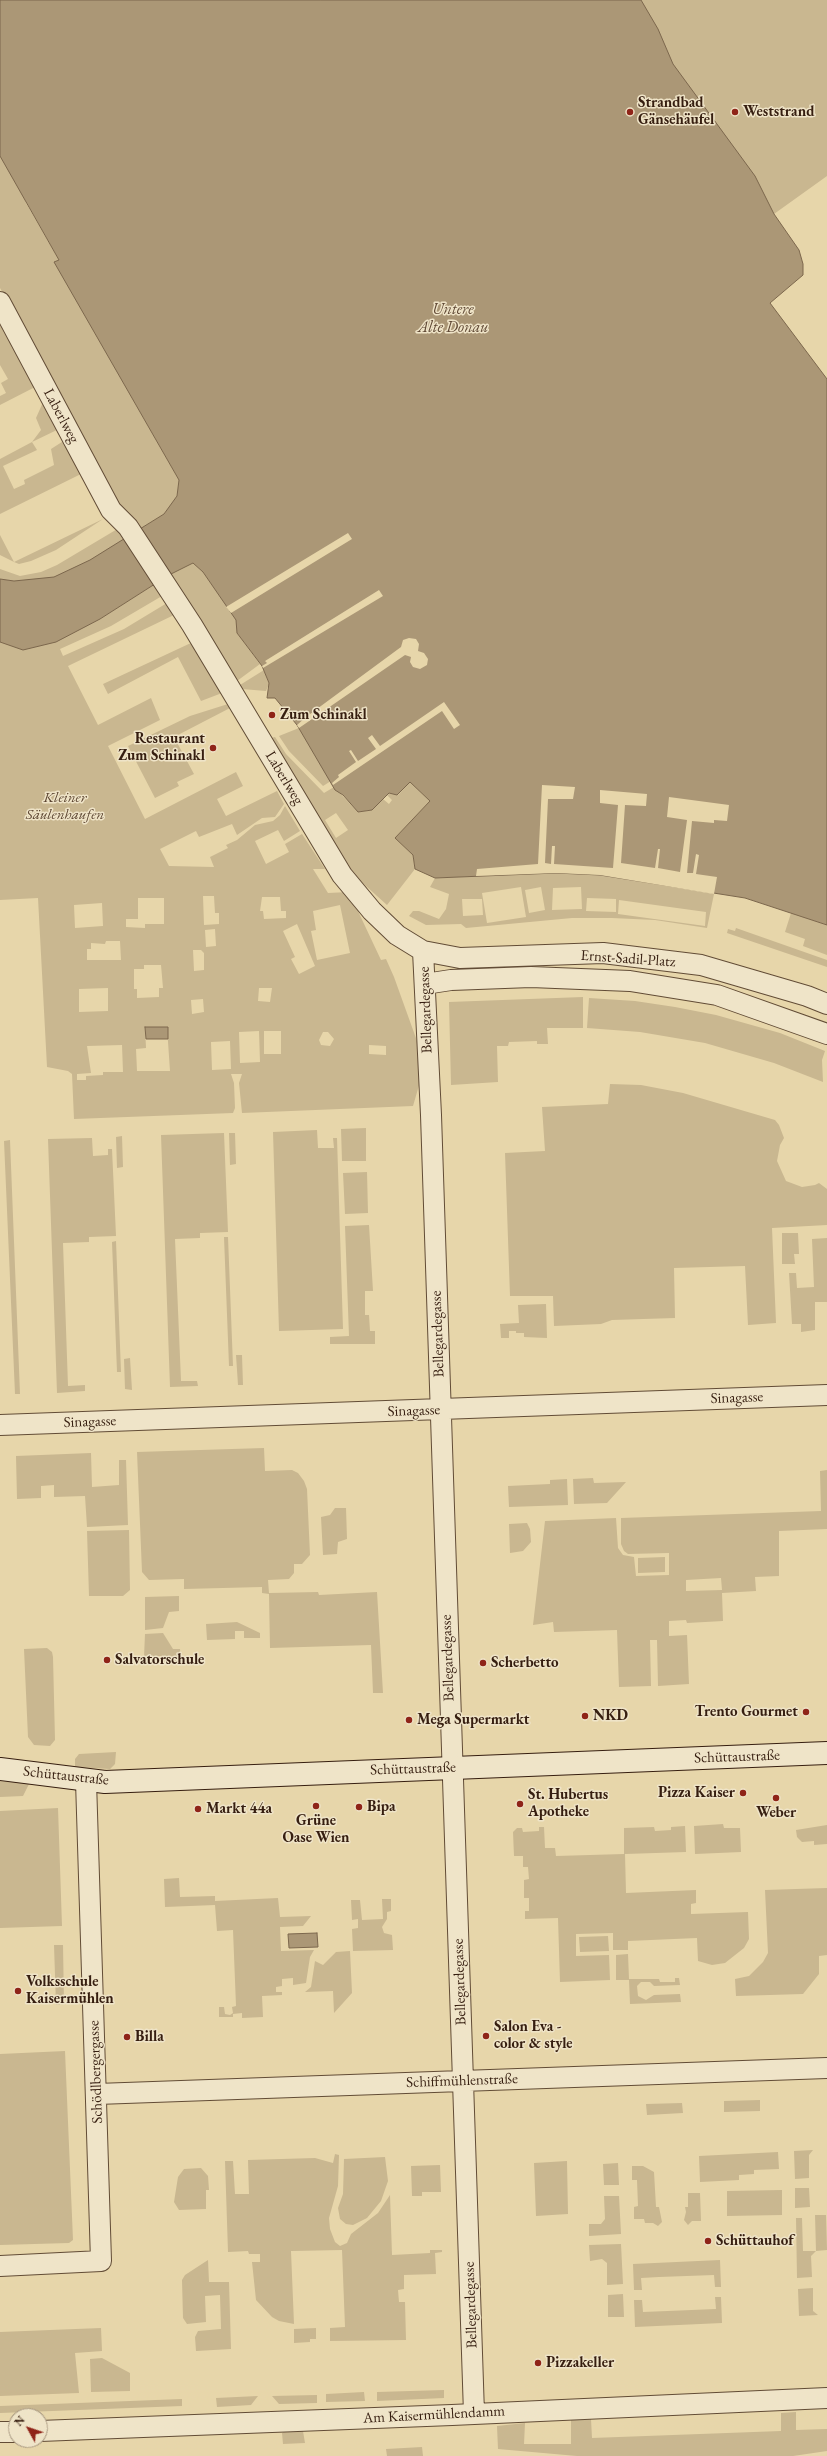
<!DOCTYPE html>
<meta charset="utf-8">
<style>
body{margin:0}
#map{position:relative;width:827px;height:2456px;overflow:hidden;background:#e7d6aa;font-family:"EB Garamond",serif}
canvas{display:block}
.north{position:absolute;left:8px;top:2408px;width:40px;height:40px;box-sizing:border-box;background:#efe4c8;border:1px solid #a5957e;border-radius:50%;rotate:310deg;font-size:11px;font-weight:700;line-height:16px;text-align:center;color:#361e10}
.north::after{content:'';display:block;margin:auto;width:14px;height:18px;background:#8f2418;clip-path:polygon(50% 0,100% 100%,50% 72%,0 100%)}
</style>
<div id="map">
<canvas width="827" height="2456"></canvas>
<div class="north">N</div>
</div>
<script>
const ctx = document.querySelector('canvas').getContext('2d');
ctx.lineJoin = 'round';
function fillPath(path, color) { ctx.fillStyle = color; ctx.fill(path, 'evenodd'); }
const toPath = rows => new Path2D(rows.map(r => 'M' + r).join(''));
function stroke(path, color, width, dash) { ctx.strokeStyle = color; ctx.lineWidth = width; ctx.lineCap = dash ? 'butt' : 'round'; ctx.setLineDash(dash || []); ctx.stroke(path); }
function write(font, color, halo, rows, align = 'center') {
  ctx.font = font + ' "EB Garamond",serif'; ctx.lineWidth = 3; ctx.setLineDash([]); ctx.textBaseline = 'middle'; ctx.strokeStyle = halo; ctx.fillStyle = color; for (const [text, x, y, turn = 0] of rows) {
    ctx.save(); ctx.translate(x, y); ctx.rotate((+turn || 0) * Math.PI / 180); ctx.textAlign = isNaN(turn) ? turn : align; if (halo) ctx.strokeText(text, 0, 0); ctx.fillText(text, 0, 0); ctx.restore();
  }
}
const green = toPath([
 [357,0,827,0,827,176,774,214],
 [0,102,26,203,59,260,55,262,179,480,177,496,174,504,164,514,140,529,134,519,122,511,0,288],
 [0,315,37,386,0,405,0,396,6,393,1,383,8,379,0,365],
 [44,400,59,429,32,442,37,450,3,466,14,489,25,484,24,480,54,465,51,449,65,440,81,474,0,514,0,459,32,442,41,430,36,418],
 [103,519,56,550,31,561,19,564,14,562,0,555,0,535,14,562],
 [119,528,129,544,88,575,0,589,0,569,20,576,41,572,57,565],
 [193,563,203,572,237,620,237,633,260,664,237,681,169,575],
 [155,584,162,596,111,626,60,649,63,656,124,629,167,603,174,615,68,666,98,725,151,698,160,720,108,746,145,819,236,772,243,786,217,799,226,816,277,791,284,804,275,817,262,818,237,835,232,824,199,837,196,831,160,849,169,866,214,867,210,857,228,848,226,845,237,840,255,825,273,821,280,815,285,806,300,831,284,841,278,830,255,841,266,864,289,852,285,844,302,834,325,869,313,869,328,893,349,892,381,960,386,959,394,977,417,1041,420,1082,413,1106,242,1113,239,1083,242,1074,231,1074,234,1083,235,1108,233,1113,74,1119,72,1074,68,1071,47,1067,38,898,0,900,0,625,100,619],
 [203,896,214,896,215,913,219,913,219,924,204,925],
 [262,897,280,897,281,911,286,911,286,918,264,919,263,911,260,911],
 [138,898,164,898,164,924,145,924,145,928,126,927,126,919,138,919],
 [102,903,103,926,75,928,74,905],
 [340,905,350,953,317,960,311,931,316,930,313,911],
 [297,924,315,966,299,974,291,959,295,957,283,931],
 [215,929,216,946,206,947,205,930],
 [106,941,120,941,121,960,87,960,87,949,91,949,91,943,105,944],
 [193,950,201,950,204,953,204,970,194,971],
 [144,965,161,965,163,988,159,988,159,997,137,998,137,989,134,989,134,969,144,969],
 [108,988,108,1011,79,1012,79,989],
 [259,988,272,988,270,1002,258,1001],
 [203,999,204,1012,192,1014,191,1000],
 [145,1027,167,1027,170,1071,137,1071,136,1049,146,1048],
 [259,1031,260,1062,240,1063,239,1032],
 [264,1031,281,1031,281,1054,264,1054],
 [323,1032,328,1032,334,1039,330,1046,321,1045,319,1040],
 [230,1041,231,1069,212,1070,211,1042],
 [122,1045,123,1072,103,1072,103,1075,86,1076,86,1080,77,1080,77,1074,91,1073,87,1046],
 [369,1045,386,1046,386,1055,369,1054],
 [193,642,222,693,201,701,178,657,108,694,103,684],
 [264,670,269,684,266,691,242,689,240,685],
 [228,704,230,708,174,737,194,774,177,782,179,786,155,798,128,746,190,716],
 [299,728,331,781,323,786,289,751,279,736],
 [275,737,286,754,324,793,334,787,358,812,372,810,383,799,389,804,392,800,387,795,393,792,398,795,410,782,430,801,395,838,413,855,415,869,387,905,356,877,271,738],
 [336,813,348,830,336,838,325,820],
 [556,873,600,875,714,894,707,928,655,920,612,918,572,918,466,928,461,924,426,925,409,916,413,911,419,911,439,919,446,909,449,894,430,887,435,878],
 [521,887,526,917,487,923,482,893],
 [541,887,545,910,529,913,525,890],
 [581,887,582,909,552,910,553,888],
 [587,898,616,899,616,912,586,911],
 [462,899,482,899,483,915,463,916],
 [619,900,706,912,705,926,618,914],
 [791,913,827,925,827,955,803,946,805,939,785,932],
 [736,928,827,960,827,967,727,933,728,929,735,931],
 [583,997,583,1028,547,1028,548,1044,537,1044,537,1041,509,1042,508,1046,497,1046,498,1082,451,1085,449,1002],
 [589,998,635,1001,675,1007,716,1015,780,1033,825,1051,822,1060,823,1082,774,1063,705,1043,640,1032,587,1028],
 [610,1084,641,1085,683,1093,775,1120,779,1125,784,1138,780,1145,777,1161,786,1181,802,1187,815,1185,819,1183,827,1189,827,1225,772,1228,776,1323,748,1325,745,1266,674,1268,675,1318,612,1320,601,1324,554,1326,553,1296,510,1296,505,1153,545,1151,542,1107,608,1104],
 [366,1128,366,1161,342,1161,341,1129],
 [317,1130,318,1148,334,1148,333,1138,337,1138,343,1329,279,1331,273,1132],
 [224,1133,228,1232,200,1233,200,1238,175,1239,181,1381,197,1381,198,1386,170,1387,161,1135],
 [229,1133,235,1133,236,1164,230,1165],
 [122,1136,123,1167,117,1168,116,1137],
 [92,1138,93,1156,108,1155,108,1149,112,1149,116,1236,89,1237,89,1242,63,1243,68,1386,85,1385,85,1391,57,1393,48,1139],
 [10,1140,20,1394,15,1394,4,1141],
 [367,1172,368,1213,345,1214,343,1173],
 [369,1225,373,1291,365,1291,365,1315,369,1315,370,1331,375,1331,375,1344,330,1344,330,1337,349,1336,345,1226],
 [782,1233,798,1233,799,1254,794,1254,795,1264,782,1264],
 [224,1237,228,1237,233,1366,229,1366],
 [827,1238,827,1302,815,1302,815,1330,801,1332,801,1324,792,1324,789,1273,796,1273,797,1288,814,1287,812,1239],
 [116,1241,121,1372,117,1372,112,1242],
 [546,1304,547,1338,524,1337,524,1333,516,1333,516,1331,509,1331,509,1338,501,1338,500,1324,519,1323,518,1305],
 [236,1355,242,1355,243,1385,238,1385],
 [130,1358,132,1390,125,1389,124,1359],
 [264,1448,265,1471,292,1470,298,1473,304,1481,307,1489,310,1555,302,1564,294,1564,294,1573,289,1579,268,1580,269,1593,318,1592,319,1595,377,1592,383,1693,373,1693,371,1645,270,1648,269,1594,262,1593,262,1587,184,1589,184,1579,149,1580,142,1572,137,1452],
 [91,1453,92,1487,119,1485,119,1460,126,1460,128,1525,87,1527,85,1496,54,1497,54,1485,41,1486,41,1498,17,1499,16,1456],
 [827,1470,827,1529,779,1531,779,1576,755,1577,756,1591,722,1593,723,1621,687,1623,686,1620,669,1621,669,1636,687,1635,689,1684,658,1686,657,1640,650,1640,651,1686,619,1687,617,1630,554,1632,553,1622,533,1625,545,1521,616,1518,618,1548,623,1555,634,1557,636,1576,669,1575,669,1553,628,1554,624,1551,621,1544,621,1518,821,1511,820,1471],
 [721,1578,722,1590,686,1591,686,1580],
 [593,1478,594,1483,626,1482,607,1503,574,1504,573,1479],
 [567,1479,568,1505,509,1507,508,1486,550,1484,550,1480],
 [335,1508,346,1508,347,1539,338,1542,337,1554,323,1555,321,1517,330,1515],
 [527,1523,530,1529,531,1542,523,1551,510,1553,509,1524],
 [129,1530,130,1590,123,1596,89,1596,87,1531],
 [665,1557,665,1572,638,1573,638,1558],
 [179,1596,179,1611,169,1612,163,1628,145,1630,145,1597],
 [237,1622,260,1633,260,1638,244,1638,244,1631,235,1631,235,1639,207,1640,206,1624],
 [163,1633,173,1649,180,1649,181,1662,161,1663,161,1656,144,1657,145,1634],
 [47,1648,52,1652,53,1657,55,1740,50,1746,34,1745,28,1737,24,1649],
 [116,1752,115,1764,110,1769,75,1767,75,1759,79,1754],
 [0,1781,13,1782,29,1784,23,1796,0,1797],
 [58,1808,62,1926,0,1928,0,1811],
 [723,1824,724,1828,740,1828,741,1852,695,1854,694,1826],
 [827,1825,827,1844,814,1845,814,1841,802,1842,797,1837,796,1830],
 [685,1826,686,1852,625,1854,626,1893,696,1890,696,1903,691,1904,691,1914,748,1912,749,1939,744,1948,725,1963,712,1965,698,1961,697,1938,628,1941,628,1950,613,1950,613,1933,576,1934,576,1956,609,1955,610,1980,560,1982,558,1918,525,1919,525,1911,529,1911,529,1898,524,1898,524,1880,529,1879,528,1867,523,1867,523,1856,514,1856,513,1832,517,1828,522,1828,523,1832,539,1831,539,1827,544,1827,545,1848,555,1848,556,1856,624,1854,624,1828,654,1827,655,1831,671,1830,671,1827],
 [179,1878,180,1897,215,1896,215,1901,278,1898,280,1917,311,1916,303,1926,280,1927,281,1951,314,1950,310,1957,306,1983,293,1985,293,1978,282,1979,282,1986,276,1987,276,1992,282,1992,282,1995,262,1996,263,2017,242,2018,242,2013,233,2014,233,2017,219,2017,219,2007,224,2007,225,2014,230,2015,233,2013,232,2007,236,2006,233,1930,217,1931,215,1905,165,1907,164,1879],
 [827,1888,827,1955,819,1956,819,1974,803,1994,736,1996,735,1979,749,1976,763,1962,768,1953,765,1890],
 [382,1899,391,1899,391,1911,387,1912,387,1919,382,1927,384,1933,392,1935,393,1950,353,1951,352,1929,358,1928,358,1919,352,1920,351,1900,360,1900,362,1920,383,1919],
 [608,1936,609,1951,580,1952,579,1937],
 [54,1945,63,1945,64,2004,56,2005],
 [350,1951,352,1993,334,2013,333,1991,305,1992,311,1987,315,1961,323,1965,336,1952],
 [628,1954,629,1979,659,1979,660,1982,675,1982,675,1978,679,1978,680,1985,654,1986,650,1982,641,1982,637,1986,638,1996,646,2000,654,1995,680,1994,681,2002,630,2004,629,1980,616,1980,616,1955],
 [65,2051,73,2240,69,2243,0,2245,0,2054],
 [760,2100,760,2111,724,2112,724,2101],
 [682,2103,683,2113,647,2115,646,2104],
 [813,2150,809,2155,809,2178,795,2179,794,2151],
 [778,2152,779,2169,754,2170,754,2174,739,2175,739,2180,700,2182,699,2156],
 [335,2154,339,2155,338,2186,329,2218,330,2229,335,2242,340,2246,347,2243,351,2234,378,2213,390,2195,392,2255,430,2253,430,2250,442,2250,442,2252,435,2253,436,2274,404,2275,404,2289,398,2290,399,2302,405,2302,406,2340,330,2341,330,2328,345,2327,342,2250,291,2251,294,2324,279,2321,272,2317,256,2300,252,2262,260,2262,260,2254,249,2254,248,2251,228,2252,225,2161,233,2161,235,2194,249,2194,248,2160,315,2158,333,2163],
 [385,2157,388,2181,381,2201,367,2218,353,2225,346,2224,340,2219,338,2208,343,2194,344,2159],
 [567,2161,568,2214,536,2216,534,2163],
 [618,2163,619,2185,604,2185,603,2164],
 [440,2165,441,2192,422,2192,422,2196,412,2196,411,2166],
 [632,2166,643,2166,654,2172,656,2207,659,2207,662,2222,658,2226,653,2223,645,2223,644,2219,634,2219,634,2207,638,2206,637,2180,632,2180],
 [201,2168,208,2176,209,2190,206,2190,206,2209,179,2210,174,2202,178,2177,184,2169],
 [795,2188,809,2188,810,2207,795,2208],
 [782,2190,782,2215,727,2216,727,2191],
 [688,2193,700,2193,701,2221,692,2221,688,2225,684,2220,686,2212,685,2207,688,2207],
 [604,2196,619,2196,621,2234,589,2236,589,2224,601,2224,605,2219],
 [815,2215,826,2215,827,2250,816,2251,811,2256,812,2277,797,2278,796,2218,802,2218,803,2251,816,2251],
 [621,2244,623,2284,607,2285,607,2263,602,2259,590,2261,589,2245],
 [208,2260,209,2282,229,2282,231,2349,196,2351,195,2337,198,2331,221,2329,220,2295,205,2296,206,2322,187,2324,183,2318,182,2280,185,2275],
 [720,2260,721,2287,715,2287,714,2275,659,2277,641,2278,642,2290,634,2290,633,2264],
 [813,2288,813,2311,818,2315,799,2316,798,2289],
 [623,2294,624,2317,608,2317,608,2295],
 [715,2297,721,2297,722,2323,635,2327,634,2300,642,2300,643,2312,716,2309],
 [101,2328,102,2351,75,2353,79,2393,0,2396,0,2332],
 [316,2328,316,2339,310,2339,310,2342,294,2343,294,2329],
 [102,2358,130,2373,130,2391,91,2392,90,2359],
 [444,2390,444,2398,377,2401,377,2392],
 [364,2392,365,2401,326,2402,326,2394],
 [317,2395,317,2403,279,2404,272,2396],
 [258,2396,251,2405,217,2407,216,2398],
 [182,2399,182,2406,0,2413,0,2406],
 [796,2412,796,2430,827,2429,827,2451,793,2456,577,2456,498,2449,497,2426,525,2423,524,2444,571,2444,571,2420,591,2419,592,2438,781,2431,781,2413],
 [285,2431,303,2431,305,2443,283,2444,282,2433],
 [422,2447,423,2456,387,2456,386,2449]
]);
const water = toPath([
 [0,0,641,0,658,29,673,64,755,176,774,214,799,250,803,264,803,275,770,303,827,379,827,925,745,898,600,875,556,873,435,878,415,869,413,855,395,838,430,801,410,782,397,795,389,793,372,810,358,812,343,795,335,790,297,725,275,698,267,698,269,683,262,666,237,633,236,620,203,572,193,563,169,575,100,619,56,642,23,650,0,642,0,579,14,581,54,577,90,560,164,514,177,496,179,480,54,262,59,260,0,156,0,0],
 [145,1027,168,1027,168,1039,146,1039,145,1027],
 [317,1933,318,1947,289,1948,288,1934,317,1933]
]);
const pier = toPath([
 [348,533,352,539,231,613,226,607],
 [379,590,383,596,263,668,262,666,267,663,265,661],
 [409,638,416,639,419,644,418,651,424,653,428,659,427,665,420,669,413,667,410,662,411,657,405,655,299,728,297,725,306,717,401,647,403,640],
 [444,702,460,725,454,729,442,711,333,785,332,783,339,777,338,775,356,762,349,751,351,750,358,761,376,749,368,738,372,735,380,746],
 [542,785,575,787,573,799,548,799,545,863,551,864,552,846,555,846,554,864,613,868,618,805,600,803,600,790,647,794,646,806,625,805,621,863,655,868,658,849,660,849,658,868,680,872,687,820,667,817,669,797,729,805,727,821,714,820,714,823,692,821,687,873,693,873,696,854,699,855,696,874,717,877,714,894,600,875,556,873,476,876,477,869,538,864]
]);
const street = toPath([
 [0,302,111,510,128,527,192,625,342,875,372,911,397,935,423,951,460,958,603,953,701,965,807,996,827,1004],
 [423,951,431,1115,474,2413],
 [425,984,451,980,531,977,630,981,717,995,827,1034],
 [0,1425,827,1395],
 [97,2094,827,2068],
 [0,2266,101,2261,86,1781],
 [40,2431,452,2415,827,2398],
 [0,2432,16,2432]
]);
const secondary = toPath([
 [0,1769,105,1782,827,1753]
]);
const markers = [
 [630,112,4,"#8f2418"],
 [735,112,4,"#8f2418"],
 [272,715,4,"#8f2418"],
 [213,748,4,"#8f2418"],
 [107,1660,4,"#8f2418"],
 [483,1663,4,"#8f2418"],
 [806,1712,4,"#8f2418"],
 [585,1716,4,"#8f2418"],
 [409,1720,4,"#8f2418"],
 [743,1793,4,"#8f2418"],
 [776,1798,4,"#8f2418"],
 [520,1804,4,"#8f2418"],
 [316,1806,4,"#8f2418"],
 [359,1807,4,"#8f2418"],
 [198,1809,4,"#8f2418"],
 [18,1991,4,"#8f2418"],
 [486,2036,4,"#8f2418"],
 [127,2037,4,"#8f2418"],
 [708,2241,4,"#8f2418"],
 [538,2363,4,"#8f2418"]
];
const poiNames = [
 ["Strandbad",638,103],
 ["Gänsehäufel",638,120],
 ["Weststrand",743,112],
 ["Zum Schinakl",280,715],
 ["Restaurant",205,739,"right"],
 ["Zum Schinakl",205,756,"right"],
 ["Salvatorschule",115,1660],
 ["Scherbetto",491,1663],
 ["Trento Gourmet",798,1712,"right"],
 ["NKD",593,1716],
 ["Mega Supermarkt",417,1720],
 ["Pizza Kaiser",735,1793,"right"],
 ["St. Hubertus",528,1795],
 ["Apotheke",528,1812],
 ["Bipa",367,1807],
 ["Markt 44a",206,1809],
 ["Weber",776,1813,"center"],
 ["Grüne",316,1821,"center"],
 ["Oase Wien",316,1838,"center"],
 ["Volksschule",26,1982],
 ["Kaisermühlen",26,1999],
 ["Salon Eva -",494,2027],
 ["color & style",494,2044],
 ["Billa",135,2037],
 ["Schüttauhof",716,2241],
 ["Pizzakeller",546,2363]
];
const streetNames = [
 ["Laberlweg",61,416,62],
 ["Laberlweg",284,778,59],
 ["Ernst-Sadil-Platz",628,959,4],
 ["Bellegardegasse",426,1010,-92],
 ["Bellegardegasse",438,1334,-92],
 ["Sinagasse",737,1398,-2],
 ["Sinagasse",414,1411,-2],
 ["Sinagasse",90,1422,-2],
 ["Bellegardegasse",448,1658,-92],
 ["Schüttaustraße",737,1757,-2],
 ["Schüttaustraße",413,1769,-2],
 ["Schüttaustraße",66,1776,6],
 ["Bellegardegasse",460,1982,-92],
 ["Schödlbergergasse",96,2072,-92],
 ["Schiffmühlenstraße",462,2081,-2],
 ["Bellegardegasse",471,2305,-92],
 ["Am Kaisermühlendamm",434,2415,-3]
];
const parkNames = [
 ["Kleiner",65,798],
 ["Säulenhaufen",65,815]
];
const waterNames = [
 ["Untere",453,310],
 ["Alte Donau",453,328]
];
fillPath(green, '#c9b790');
fillPath(water, '#ab9776');
stroke(water, '#7c674d', 1);
fillPath(pier, '#e7d6aa');
stroke(street, '#624c36', 22);
stroke(secondary, '#361e10', 24);
stroke(street, '#efe4c8', 20);
stroke(secondary, '#efe4c8', 22);
for (const [x, y, r, color] of markers) { const dot = new Path2D(); dot.arc(x, y, r, 0, 2 * Math.PI); ctx.fillStyle = color; ctx.fill(dot); stroke(dot, '#efe4c8', 1.5); }
write('bold 15px', '#361e10', '#efe4c8', poiNames, 'left');
write('15px', '#361e10', '#efe4c8', streetNames);
write('italic 15px', '#5b4430', '#efe4c8', parkNames);
write('italic 16px', '#5f4834', '#efe4c8', waterNames);
</script>
